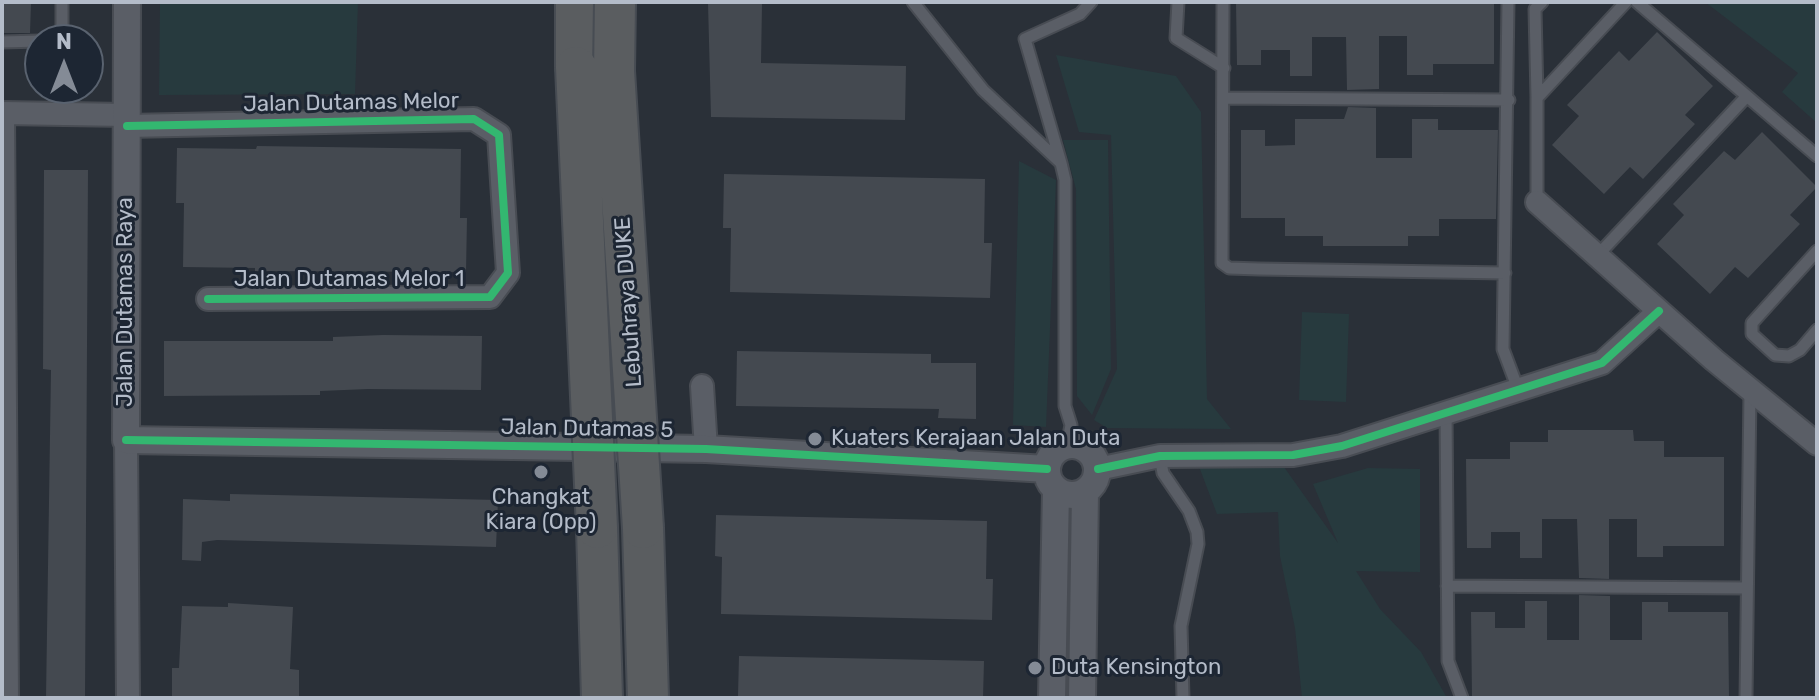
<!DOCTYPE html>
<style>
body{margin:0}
#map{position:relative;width:1819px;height:700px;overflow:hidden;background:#2a3038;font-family:Rubik,sans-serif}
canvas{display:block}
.frame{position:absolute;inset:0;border:4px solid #b4bcc9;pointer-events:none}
.north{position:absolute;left:24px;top:24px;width:80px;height:80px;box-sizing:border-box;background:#1d2633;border:2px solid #59626f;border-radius:50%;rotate:0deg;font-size:22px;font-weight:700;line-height:32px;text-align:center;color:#b4bcc9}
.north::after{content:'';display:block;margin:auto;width:28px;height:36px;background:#848b96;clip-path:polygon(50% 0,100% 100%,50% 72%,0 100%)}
</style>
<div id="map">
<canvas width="1819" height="700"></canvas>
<div class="frame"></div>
<div class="north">N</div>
</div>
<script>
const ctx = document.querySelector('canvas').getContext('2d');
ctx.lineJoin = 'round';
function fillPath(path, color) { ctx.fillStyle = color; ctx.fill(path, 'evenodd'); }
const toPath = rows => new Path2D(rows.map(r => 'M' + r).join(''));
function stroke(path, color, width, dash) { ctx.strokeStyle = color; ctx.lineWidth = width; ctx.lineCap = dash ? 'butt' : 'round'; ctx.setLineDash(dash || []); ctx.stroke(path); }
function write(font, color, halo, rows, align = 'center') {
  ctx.font = font + ' Rubik,sans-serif'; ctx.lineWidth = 6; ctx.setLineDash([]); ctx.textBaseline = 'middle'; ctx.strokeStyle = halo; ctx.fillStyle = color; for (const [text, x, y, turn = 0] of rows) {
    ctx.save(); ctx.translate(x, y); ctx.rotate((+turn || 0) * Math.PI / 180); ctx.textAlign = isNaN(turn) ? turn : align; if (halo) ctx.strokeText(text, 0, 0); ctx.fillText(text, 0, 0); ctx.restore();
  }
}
const green = toPath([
 [160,2,358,2,355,94,159,95],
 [1705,2,1812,2,1817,6,1817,123,1782,92,1798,73],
 [1056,55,1176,76,1201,112,1207,399,1231,429,1107,428,1094,420,1117,369,1111,135,1079,132],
 [1108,140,1111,369,1092,415,1077,396,1076,189,1063,140],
 [1019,161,1056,180,1046,427,1013,425],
 [1302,312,1349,314,1346,402,1299,400],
 [1198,464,1284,467,1338,543,1313,484,1368,468,1420,469,1420,572,1356,571,1380,609,1421,652,1447,698,1302,698,1295,628,1280,556,1278,512,1217,514]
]);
const building = toPath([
 [3,2,31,3,30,33,2,33],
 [1236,2,1494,2,1494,64,1433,64,1433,75,1407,75,1407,36,1379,36,1379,89,1347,90,1346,37,1312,37,1312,76,1290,76,1290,50,1261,50,1261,65,1237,65],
 [708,3,762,4,761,63,906,66,905,120,711,117],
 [1657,32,1713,86,1685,115,1695,124,1643,179,1630,167,1604,194,1552,145,1579,116,1567,105,1619,51,1629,61],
 [1348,107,1376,108,1376,158,1412,158,1412,119,1438,119,1438,130,1498,130,1496,219,1439,219,1439,236,1408,236,1408,246,1323,246,1323,236,1285,236,1285,218,1241,218,1241,130,1265,130,1265,146,1295,145,1295,119,1344,119],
 [1762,132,1817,187,1790,215,1800,224,1748,278,1735,267,1710,294,1657,244,1684,215,1673,204,1724,151,1735,160],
 [257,146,461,149,460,218,467,218,466,272,255,271,255,268,183,267,184,203,176,203,177,148,256,149],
 [44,170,88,170,85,698,46,698,51,370,43,369],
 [724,174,985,179,984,243,992,243,990,298,730,292,731,228,723,228],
 [383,335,482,336,481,390,368,389,320,391,320,395,164,396,164,341,333,341,333,337],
 [737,351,931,354,931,363,976,363,976,419,938,418,939,409,736,406],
 [1548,430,1633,430,1634,441,1664,441,1664,457,1724,457,1724,546,1663,546,1663,557,1637,557,1637,519,1609,519,1609,579,1579,578,1577,519,1542,519,1542,558,1520,558,1520,532,1491,532,1491,548,1467,548,1466,459,1510,459,1510,442,1548,442],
 [230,494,498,500,496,547,217,540,202,542,201,561,182,560,183,499,230,501],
 [716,515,987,521,986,579,993,579,992,620,721,614,722,557,715,556],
 [1579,595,1610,596,1610,640,1642,640,1642,602,1668,602,1668,612,1728,612,1729,698,1472,698,1471,612,1495,612,1495,628,1525,628,1525,601,1547,601,1547,640,1579,640],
 [228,603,293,607,290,669,299,670,299,698,172,698,172,668,179,668,182,606,228,607],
 [739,656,984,661,983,698,738,696]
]);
const service = toPath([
 [913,2,983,90,1061,163,1065,180,1065,406,1071,425,1067,446],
 [1178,2,1176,38,1224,68],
 [1223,2,1222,263,1229,268,1259,269,1505,273],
 [1508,2,1503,349,1518,389],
 [1637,2,1817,156],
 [57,40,62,40,62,2],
 [2,42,40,41],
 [1224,98,1509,100],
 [1537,98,1535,9,1542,2],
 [1061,163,1025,39,1080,14,1091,2],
 [1537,202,1537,98,1626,2],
 [1817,251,1752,323,1752,334,1775,355,1789,356,1800,350,1817,330],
 [1597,256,1747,96],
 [1446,411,1448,661,1462,698],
 [1160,456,1163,473,1189,511,1197,532,1198,544,1181,626,1183,698],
 [1447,586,1747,588],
 [1746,698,1750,391]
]);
const minor = toPath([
 [2,113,127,115],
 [3,114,7,698],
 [127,126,474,119,499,135,508,273,490,297,208,299],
 [1537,202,1714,360,1817,444],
 [702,386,706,449],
 [126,440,128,698],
 [1098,469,1160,456,1293,455,1342,446,1602,363,1659,311]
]);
const tertiary = toPath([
 [127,2,126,440,706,449,1047,469],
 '1047 470a25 25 0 1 1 50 0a25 25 0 1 1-50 0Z',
 [1052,698,1056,490],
 [1082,698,1085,492]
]);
const motorway = toPath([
 [576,67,576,2],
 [597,528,602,698],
 [643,528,648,698]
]);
const motorwayBridge = toPath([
 [615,2,614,71,643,528],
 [576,67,597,528]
]);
const cycleway = toPath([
 [127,126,474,119,499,135,508,273,490,297,208,299],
 [126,440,706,449,1047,469],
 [1098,469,1160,456,1293,455,1342,446,1602,363,1659,311]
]);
const markers = [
 [815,439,8,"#848b96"],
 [541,472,8,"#848b96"],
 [1035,668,8,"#848b96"]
];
const streetNames = [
 ["Jalan Dutamas Melor",351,103,-1],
 ["Jalan Dutamas Melor 1",349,280],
 ["Jalan Dutamas Raya",126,302,-90],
 ["Lebuhraya DUKE",629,302,-94],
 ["Jalan Dutamas 5",587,429,1]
];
const poiNames = [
 ["Kuaters Kerajaan Jalan Duta",831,439],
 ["Changkat",541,498,"center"],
 ["Kiara (Opp)",541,523,"center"],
 ["Duta Kensington",1051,668]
];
fillPath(green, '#273a3e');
fillPath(building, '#444950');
stroke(service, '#484c53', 15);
stroke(minor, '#484c53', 26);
stroke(tertiary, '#484c53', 30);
stroke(motorway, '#474c53', 44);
stroke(service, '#5a5e66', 11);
stroke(minor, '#5a5e66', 22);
stroke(tertiary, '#5a5e66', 26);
stroke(motorway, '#5a5d60', 40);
stroke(motorwayBridge, '#474c53', 44, []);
stroke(motorwayBridge, '#5a5d60', 40);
stroke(cycleway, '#33b770', 8);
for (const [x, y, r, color] of markers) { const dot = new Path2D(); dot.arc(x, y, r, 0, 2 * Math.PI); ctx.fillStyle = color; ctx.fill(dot); stroke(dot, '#1d2633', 3); }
write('22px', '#b4bcc9', '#1d2633', streetNames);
write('22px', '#b4bcc9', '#1d2633', poiNames, 'left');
</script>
